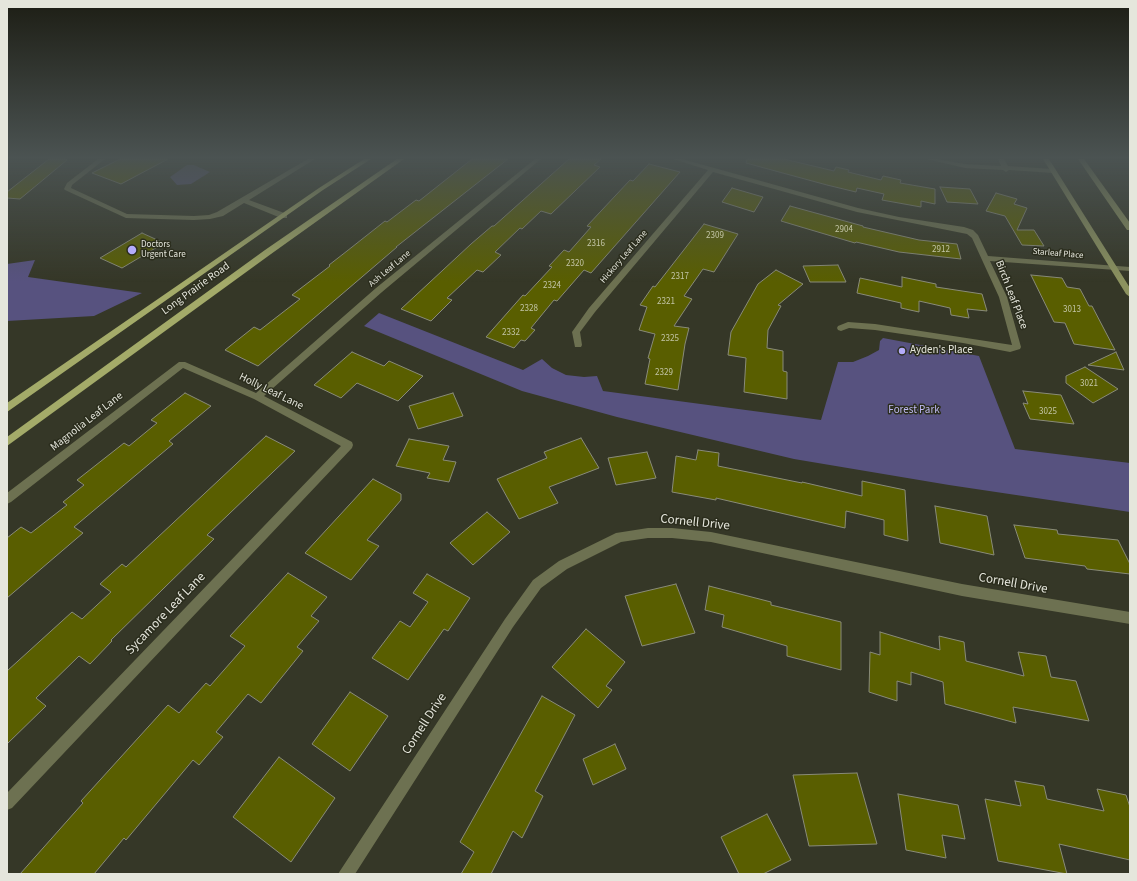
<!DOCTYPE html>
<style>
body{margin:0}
#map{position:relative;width:1137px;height:881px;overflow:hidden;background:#353727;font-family:"Source Sans 3",sans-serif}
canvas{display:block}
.frame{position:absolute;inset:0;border:8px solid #e5e6dc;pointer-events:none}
</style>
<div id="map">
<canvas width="1137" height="881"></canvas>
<div class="frame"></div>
</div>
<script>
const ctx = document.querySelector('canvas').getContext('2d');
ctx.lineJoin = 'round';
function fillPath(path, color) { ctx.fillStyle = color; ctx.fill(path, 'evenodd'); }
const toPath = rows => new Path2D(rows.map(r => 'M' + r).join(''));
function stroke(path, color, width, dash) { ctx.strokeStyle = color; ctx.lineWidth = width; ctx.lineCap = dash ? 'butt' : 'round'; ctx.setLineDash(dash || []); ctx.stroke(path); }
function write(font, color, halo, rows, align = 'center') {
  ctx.font = font + ' "Source Sans 3",sans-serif'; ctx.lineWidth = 3; ctx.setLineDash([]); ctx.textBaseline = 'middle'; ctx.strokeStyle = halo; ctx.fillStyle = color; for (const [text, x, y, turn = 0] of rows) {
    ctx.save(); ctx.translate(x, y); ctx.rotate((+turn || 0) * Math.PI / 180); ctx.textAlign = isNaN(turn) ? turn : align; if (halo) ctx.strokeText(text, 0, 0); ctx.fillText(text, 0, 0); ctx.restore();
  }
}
const green = toPath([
 [187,165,194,165,210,172,191,184,177,185,170,177],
 [35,260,28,277,142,293,94,316,7,321,7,264],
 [379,313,523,370,542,359,552,368,566,375,584,377,597,376,603,391,821,420,838,362,853,362,868,356,879,350,880,341,883,338,979,356,1015,449,1130,463,1130,512,949,485,794,459,617,417,522,391,364,326]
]);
const building = toPath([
 [49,159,66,159,67,160,20,199,7,198,7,192,49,159],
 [120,159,168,159,121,184,92,173,120,159],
 [472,159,508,159,396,247,397,247,258,366,225,350,254,327,260,330,300,299,292,295,330,266,329,265,347,251,385,221,387,222,416,200,419,201,472,159],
 [569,159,601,159,594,165,600,167,551,214,541,211,522,229,520,228,495,252,501,255,483,272,477,270,447,298,452,300,431,321,401,309,471,244,492,226,494,226,569,159],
 [747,159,784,159,834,171,836,167,849,170,848,172,881,180,883,176,901,180,900,183,935,189,935,204,921,201,921,207,882,200,884,194,857,188,856,192,827,185,746,163,747,159],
 [649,164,680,172,591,273,584,270,557,301,554,300,531,328,535,330,525,341,521,340,514,348,486,337,523,295,525,296,552,267,549,266,564,250,569,252,591,227,587,226,630,180,633,181,649,164],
 [940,187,970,189,978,204,947,202,940,187],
 [732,188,763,197,754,212,722,202,732,188],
 [996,193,1017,199,1014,204,1027,208,1017,230,1034,230,1044,246,1022,245,1005,216,986,211,996,193],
 [790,206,863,226,863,227,919,240,957,244,961,259,899,252,856,242,855,243,781,221,790,206],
 [704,224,738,234,714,272,703,269,684,296,692,299,674,326,689,328,685,344,678,390,645,384,650,359,648,358,655,334,639,330,647,307,640,305,653,286,655,287,704,224],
 [142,233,164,243,122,268,100,258,142,233],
 [838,265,846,282,810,282,803,266,838,265],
 [776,270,803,284,778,305,781,306,768,330,767,348,783,351,783,371,787,372,787,399,744,392,746,358,728,355,731,332,758,284,776,270],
 [1031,275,1062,278,1067,287,1080,289,1089,306,1092,306,1115,350,1074,344,1065,323,1054,322,1031,275],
 [902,277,936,284,936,287,982,294,987,311,967,309,969,318,951,315,950,308,919,301,919,312,901,308,901,303,857,293,860,278,902,287,902,277],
 [352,352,384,366,389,361,423,376,398,401,357,383,341,398,314,385,352,352],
 [1116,352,1124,370,1088,365,1116,352],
 [1085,367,1118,389,1093,403,1066,383,1066,376,1085,367],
 [1023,391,1061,395,1074,424,1030,419,1023,403,1028,404,1023,391],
 [185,393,211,406,169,441,173,444,74,527,83,533,7,598,7,538,21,527,31,533,67,505,63,502,84,485,77,480,124,443,129,446,157,423,151,420,185,393],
 [453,393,463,416,418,429,409,406,453,393],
 [266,436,295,451,207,535,214,539,111,640,112,641,90,664,79,656,36,698,46,706,7,744,7,671,72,612,82,619,111,592,100,584,122,564,126,567,266,436],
 [581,438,599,468,549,487,558,503,519,519,497,479,547,458,544,452,581,438],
 [409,439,449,446,443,460,456,462,449,482,427,478,430,473,396,466,409,439],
 [698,450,719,453,718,466,802,483,802,482,862,496,862,481,905,490,908,541,884,535,884,520,846,511,845,528,716,498,716,500,672,492,676,456,696,460,698,450],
 [647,452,656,478,616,485,608,458,647,452],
 [373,479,401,494,401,500,367,540,379,546,351,580,305,553,373,479],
 [935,506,987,516,994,555,940,543,935,506],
 [487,512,510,532,473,565,450,543,487,512],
 [1014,525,1057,530,1058,534,1118,540,1130,564,1130,574,1087,569,1085,566,1025,558,1014,525],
 [288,573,327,597,311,616,319,621,297,647,303,651,261,703,248,694,216,732,223,737,199,765,193,760,126,840,124,838,94,874,20,874,83,803,81,801,168,705,179,713,206,683,210,686,245,646,230,636,288,573],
 [427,574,470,598,448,631,444,629,408,680,372,658,400,621,410,627,428,602,413,593,427,574],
 [676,584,695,633,642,646,625,596,676,584],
 [709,586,771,602,771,605,841,622,841,670,787,656,787,646,722,627,724,615,705,610,709,586],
 [586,629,625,662,606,686,612,690,598,708,552,667,586,629],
 [880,632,940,650,939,636,964,642,966,661,1024,676,1018,652,1046,656,1051,677,1076,681,1089,721,1013,707,1016,723,945,704,943,682,911,672,911,685,897,681,897,701,869,692,870,652,880,655,880,632],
 [350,692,388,716,350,771,312,744,350,692],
 [542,696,575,715,535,791,543,796,522,838,513,831,491,874,461,874,474,852,460,842,542,696],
 [615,744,626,769,593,785,583,759,615,744],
 [279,757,335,798,291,862,233,817,279,757],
 [857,773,877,844,809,846,793,775,857,773],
 [1015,781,1044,786,1047,799,1104,811,1097,789,1126,795,1130,807,1130,860,1059,844,1067,874,998,861,985,799,1021,806,1015,781],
 [898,794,958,805,965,839,942,835,946,858,906,850,898,794],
 [767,814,791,860,763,874,739,874,721,837,767,814]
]);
const lane = toPath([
 [98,159,105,159,72,185,71,188,127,214,194,216,209,215,217,212,308,159,315,159,249,200,287,214,287,218,281,218,244,203,223,216,210,219,194,220,126,218,65,190,64,189,67,183,98,159],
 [926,159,937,159,965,164,1001,166,998,159,1004,159,1008,166,1053,169,1056,171,1053,173,1009,170,1006,172,1003,170,965,168,926,159]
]);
const street = toPath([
 [535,159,541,159,382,292,264,396,352,442,353,445,352,448,12,808,7,810,7,793,341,446,254,399,183,368,11,502,7,504,7,493,179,362,185,362,256,393,376,288,535,159],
 [673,159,682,159,858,208,899,217,964,227,973,230,978,235,988,256,1130,267,1130,271,990,261,1007,297,1021,347,1020,349,1010,352,963,343,875,330,849,328,841,331,838,330,837,328,838,326,848,322,875,324,1012,345,999,297,972,238,967,234,857,212,713,172,595,312,580,332,582,345,581,347,575,347,572,332,589,308,708,170,673,159],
 [648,528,672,528,711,532,962,584,1130,612,1130,624,962,596,711,542,672,538,648,538,621,542,567,569,541,588,513,627,355,874,338,874,505,619,533,580,559,561,616,533,648,528]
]);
const secondary = toPath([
 [1043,159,1049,159,1130,288,1130,297,1126,294,1043,159],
 [1078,159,1084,159,1130,223,1130,230,1127,230,1078,159]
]);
const primary = toPath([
 [364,159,371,159,323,190,7,412,7,403,319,188,364,159],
 [397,159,404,159,271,254,7,446,7,437,265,250,397,159]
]);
const markers = [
 [132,250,5,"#b4acf9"],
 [902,351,4,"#b4acf9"]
];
const numberNames = [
 ["2904",844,230],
 ["2309",715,236],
 ["2316",596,244],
 ["2912",941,250],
 ["2320",575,264],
 ["2317",680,277],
 ["2324",552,286],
 ["2321",666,302],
 ["2328",529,309],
 ["3013",1072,310],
 ["2332",511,333],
 ["2325",670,339],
 ["2329",664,373],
 ["3021",1089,384],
 ["3025",1048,412]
];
const farPoinames = [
 ["Doctors",141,245],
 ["Urgent Care",141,255]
];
const farStreetnames = [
 ["Starleaf Place",1058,254,5],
 ["Hickory Leaf Lane",624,257,-49],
 ["Ash Leaf Lane",390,269,-40]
];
const streetNames = [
 ["Long Prairie Road",196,289,-36],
 ["Birch Leaf Place",1011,295,69],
 ["Holly Leaf Lane",271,392,26],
 ["Magnolia Leaf Lane",87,422,-38]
];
const poiNames = [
 ["Ayden's Place",910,351]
];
const parkNames = [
 ["Forest Park",914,411]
];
const nearStreetnames = [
 ["Cornell Drive",695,523,6],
 ["Cornell Drive",1013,584,10],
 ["Sycamore Leaf Lane",166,614,-46],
 ["Cornell Drive",425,724,-57]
];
fillPath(green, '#57527f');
fillPath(building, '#595e00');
stroke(building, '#898b79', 1);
fillPath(lane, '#6d7151');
fillPath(street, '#6d7151');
fillPath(secondary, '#8c925f');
fillPath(primary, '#a4ab69');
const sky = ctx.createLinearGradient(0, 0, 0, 282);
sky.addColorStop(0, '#1d1e15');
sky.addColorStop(0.56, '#4b5352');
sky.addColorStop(1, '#4b535200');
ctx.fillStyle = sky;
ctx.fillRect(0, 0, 1137, 282);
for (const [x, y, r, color] of markers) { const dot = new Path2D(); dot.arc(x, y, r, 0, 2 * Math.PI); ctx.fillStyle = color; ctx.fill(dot); stroke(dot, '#2b2d1d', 1.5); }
write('9px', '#c2c4a5', null, numberNames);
write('9px', '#e5e6dc', '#2b2d1d', farPoinames, 'left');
write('9px', '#e5e6dc', '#2b2d1d', farStreetnames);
write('11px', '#e5e6dc', '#2b2d1d', streetNames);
write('11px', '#e5e6dc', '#2b2d1d', poiNames, 'left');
write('11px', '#bfbaf3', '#2b2d1d', parkNames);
write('13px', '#e5e6dc', '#2b2d1d', nearStreetnames);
</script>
